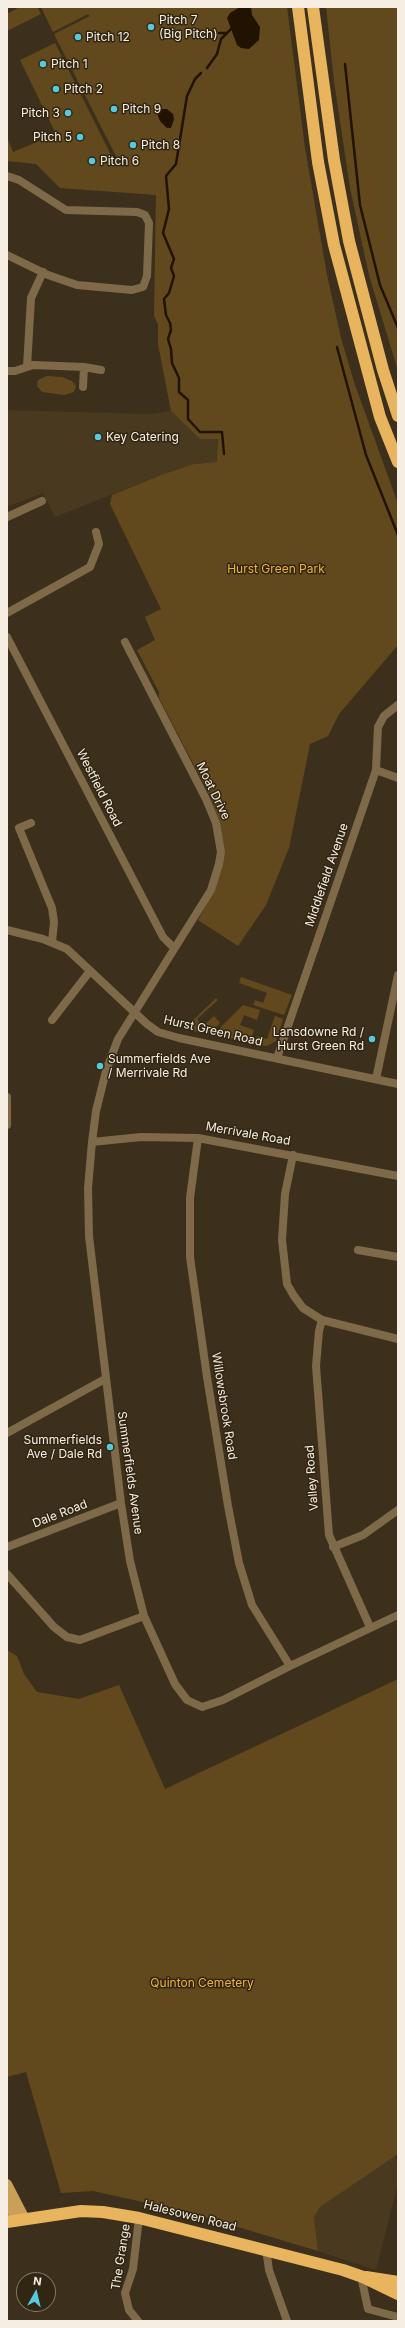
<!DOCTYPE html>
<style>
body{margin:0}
#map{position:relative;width:405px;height:2328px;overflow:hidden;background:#3c301c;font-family:Inter,sans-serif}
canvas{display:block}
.frame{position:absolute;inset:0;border:8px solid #f6eee2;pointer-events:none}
.north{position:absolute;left:16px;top:2272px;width:40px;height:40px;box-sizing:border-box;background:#312612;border:1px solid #807665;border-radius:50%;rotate:8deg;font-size:11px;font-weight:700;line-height:16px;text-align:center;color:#f6eee2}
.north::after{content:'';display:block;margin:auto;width:14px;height:18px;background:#55cade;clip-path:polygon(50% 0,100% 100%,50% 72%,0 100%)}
</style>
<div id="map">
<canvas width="405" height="2328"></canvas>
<div class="frame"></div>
<div class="north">N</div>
</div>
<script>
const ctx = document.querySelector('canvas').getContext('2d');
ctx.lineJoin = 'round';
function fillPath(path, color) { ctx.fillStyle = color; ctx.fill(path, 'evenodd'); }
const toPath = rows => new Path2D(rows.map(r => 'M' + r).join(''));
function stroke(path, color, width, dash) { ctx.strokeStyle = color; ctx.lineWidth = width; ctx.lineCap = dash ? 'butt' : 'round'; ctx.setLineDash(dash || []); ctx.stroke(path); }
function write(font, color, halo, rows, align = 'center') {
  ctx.font = font + ' Inter,sans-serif'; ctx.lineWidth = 3; ctx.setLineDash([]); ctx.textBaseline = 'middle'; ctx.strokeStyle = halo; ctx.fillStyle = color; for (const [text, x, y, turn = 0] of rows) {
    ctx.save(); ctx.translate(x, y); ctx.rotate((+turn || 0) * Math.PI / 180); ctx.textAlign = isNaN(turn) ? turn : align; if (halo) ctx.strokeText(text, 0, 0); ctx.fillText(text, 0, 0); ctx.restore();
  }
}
const built = toPath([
 [7,410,149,414,171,411,200,439,218,439,217,462,194,464,161,475,55,517,43,493,7,507],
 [395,2155,398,2165,398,2184,376,2270,318,2251,314,2217,320,2207]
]);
const green = toPath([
 [20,7,37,7,41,14,7,31,7,14],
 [41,7,287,7,305,148,327,275,341,338,354,382,398,504,398,645,339,714,328,736,310,744,289,848,266,905,238,946,198,920,205,907,224,850,220,823,210,796,159,698,159,692,137,650,155,640,145,617,161,609,110,504,112,495,161,475,194,464,217,462,218,439,200,439,171,411,158,344,158,324,154,316,156,195,60,188,36,164,7,161,7,137,13,152,56,134,20,60,55,43,115,163,119,162,54,34,90,16,88,14,53,32],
 [326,7,398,7,398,371,369,275,350,188,334,81],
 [47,376,62,377,72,381,76,386,74,392,64,395,42,392,37,386,38,380],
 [241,977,292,995,284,1015,253,1005,255,1000,263,1003,267,993,239,983],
 [216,998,218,1000,197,1019,203,1026,214,1016,220,1023,209,1034,184,1029],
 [243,1005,260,1010,257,1020,244,1015,240,1025,254,1030,250,1043,213,1035],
 [275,1016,283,1019,276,1041,267,1046,254,1044,257,1036,267,1039],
 [7,1650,17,1656,24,1674,37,1692,79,1699,119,1685,165,1789,398,1679,398,2154,320,2207,314,2217,318,2251,188,2212,93,2191,61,2193,26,2072,7,2077]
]);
const water = toPath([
 [240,7,251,7,252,15,260,27,259,40,249,49,241,48,237,45,227,18,230,13],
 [158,109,167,109,173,114,174,119,171,128,167,128,160,121,157,113]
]);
const stream = toPath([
 [219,33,226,33],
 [345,64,360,205,380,285,398,328],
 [207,68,217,54,221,39,231,29],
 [201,73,195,79,187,96,176,164,166,176,169,209,163,233,174,259,171,268,174,276,169,293,164,299,166,315,170,323,171,330,168,339,171,349,172,363,179,378,179,392,188,400,188,419,200,432,222,432,224,454],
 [337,347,366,455,398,535]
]);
const minor = toPath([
 [7,176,19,180,66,210,137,212,145,215,149,223,147,276,143,287,132,290,77,285,48,275,7,255],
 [27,367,31,298,43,272],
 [7,371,15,371,33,365,84,367],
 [83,387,84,367,101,370],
 [7,517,42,501],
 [7,613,90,567,99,544,96,532],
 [7,637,163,937,174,948],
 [125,642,206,799,216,823,221,852,219,864,211,890,118,1039,106,1071,96,1111,92,1142,88,1188,89,1236,121,1503,130,1561,144,1616,175,1684,187,1700,202,1707,223,1700,290,1666,398,1615],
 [376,770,398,778],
 [31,823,19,828,52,908,54,922,52,942],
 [7,930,43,939,67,949,147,1024,158,1032,179,1038,398,1084],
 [52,1020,90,971],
 [277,1058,376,770,378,727,384,716,398,705],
 [376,1079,398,975],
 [7,1097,7,1125],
 [198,1138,190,1198,190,1257,207,1377,228,1506,239,1563,252,1605,290,1666],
 [92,1142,141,1137,198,1138,398,1176],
 [293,1155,285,1194,282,1240,287,1284,294,1296,303,1308,322,1320,398,1339],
 [358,1250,398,1257],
 [322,1320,319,1331,316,1366,329,1535,370,1627],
 [7,1433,105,1379],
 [7,1547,121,1503],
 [333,1547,363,1535,398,1510],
 [7,1574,54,1627,67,1637,80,1640,144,1616],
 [266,2249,269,2270,287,2321],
 [361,2276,368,2309,398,2317],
 [138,2321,129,2310,125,2293,133,2269,139,2218]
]);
const major = toPath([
 [7,2184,25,2219],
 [11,2197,14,2221]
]);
const highway = toPath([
 [298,7,318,162,334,245,380,417,398,462],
 [313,7,334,160,349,241,383,370,398,416],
 [7,2222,81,2211,103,2212,139,2218,343,2270,363,2277,398,2294],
 [366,2277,398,2282]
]);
const markers = [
 [151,27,4,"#55cade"],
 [78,37,4,"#55cade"],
 [43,64,4,"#55cade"],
 [56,89,4,"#55cade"],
 [114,109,4,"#55cade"],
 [68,113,4,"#55cade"],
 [80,137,4,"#55cade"],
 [133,145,4,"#55cade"],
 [92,161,4,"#55cade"],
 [98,437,4,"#55cade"],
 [372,1039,4,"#55cade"],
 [100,1066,4,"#55cade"],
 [110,1447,4,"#55cade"]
];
const poiNames = [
 ["Pitch 7",159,20],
 ["(Big Pitch)",159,34],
 ["Pitch 12",86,37],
 ["Pitch 1",51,64],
 ["Pitch 2",64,89],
 ["Pitch 9",122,109],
 ["Pitch 3",60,113,"right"],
 ["Pitch 5",72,137,"right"],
 ["Pitch 8",141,145],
 ["Pitch 6",100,161],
 ["Key Catering",106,437],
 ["Lansdowne Rd /",364,1032,"right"],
 ["Hurst Green Rd",364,1046,"right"],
 ["Summerfields Ave",108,1059],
 ["/ Merrivale Rd",108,1073],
 ["Summerfields",102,1440,"right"],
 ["Ave / Dale Rd",102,1454,"right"]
];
const parkNames = [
 ["Hurst Green Park",276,569],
 ["Quinton Cemetery",202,1983]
];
const streetNames = [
 ["Westfield Road",99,788,63],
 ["Moat Drive",213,791,64],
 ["Middlefield Avenue",327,875,-71],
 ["Hurst Green Road",213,1031,13],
 ["Merrivale Road",248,1134,10],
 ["Willowsbrook Road",224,1406,81],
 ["Summerfields Avenue",130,1473,82],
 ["Valley Road",312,1478,-94],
 ["Dale Road",60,1514,-21],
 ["Halesowen Road",190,2216,14],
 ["The Grange",121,2257,-81]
];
fillPath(built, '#49391e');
fillPath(green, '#62491d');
fillPath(water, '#211300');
stroke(stream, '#211300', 2.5);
stroke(minor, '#7e6a49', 8);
stroke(major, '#caa059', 10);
stroke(highway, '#e8b55e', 12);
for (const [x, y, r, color] of markers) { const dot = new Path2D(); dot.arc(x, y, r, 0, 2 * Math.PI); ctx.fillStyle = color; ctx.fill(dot); stroke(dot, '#312612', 1.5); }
write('12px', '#f6eee2', '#312612', poiNames, 'left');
write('12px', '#f2b136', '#312612', parkNames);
write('12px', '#f6eee2', '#312612', streetNames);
</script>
